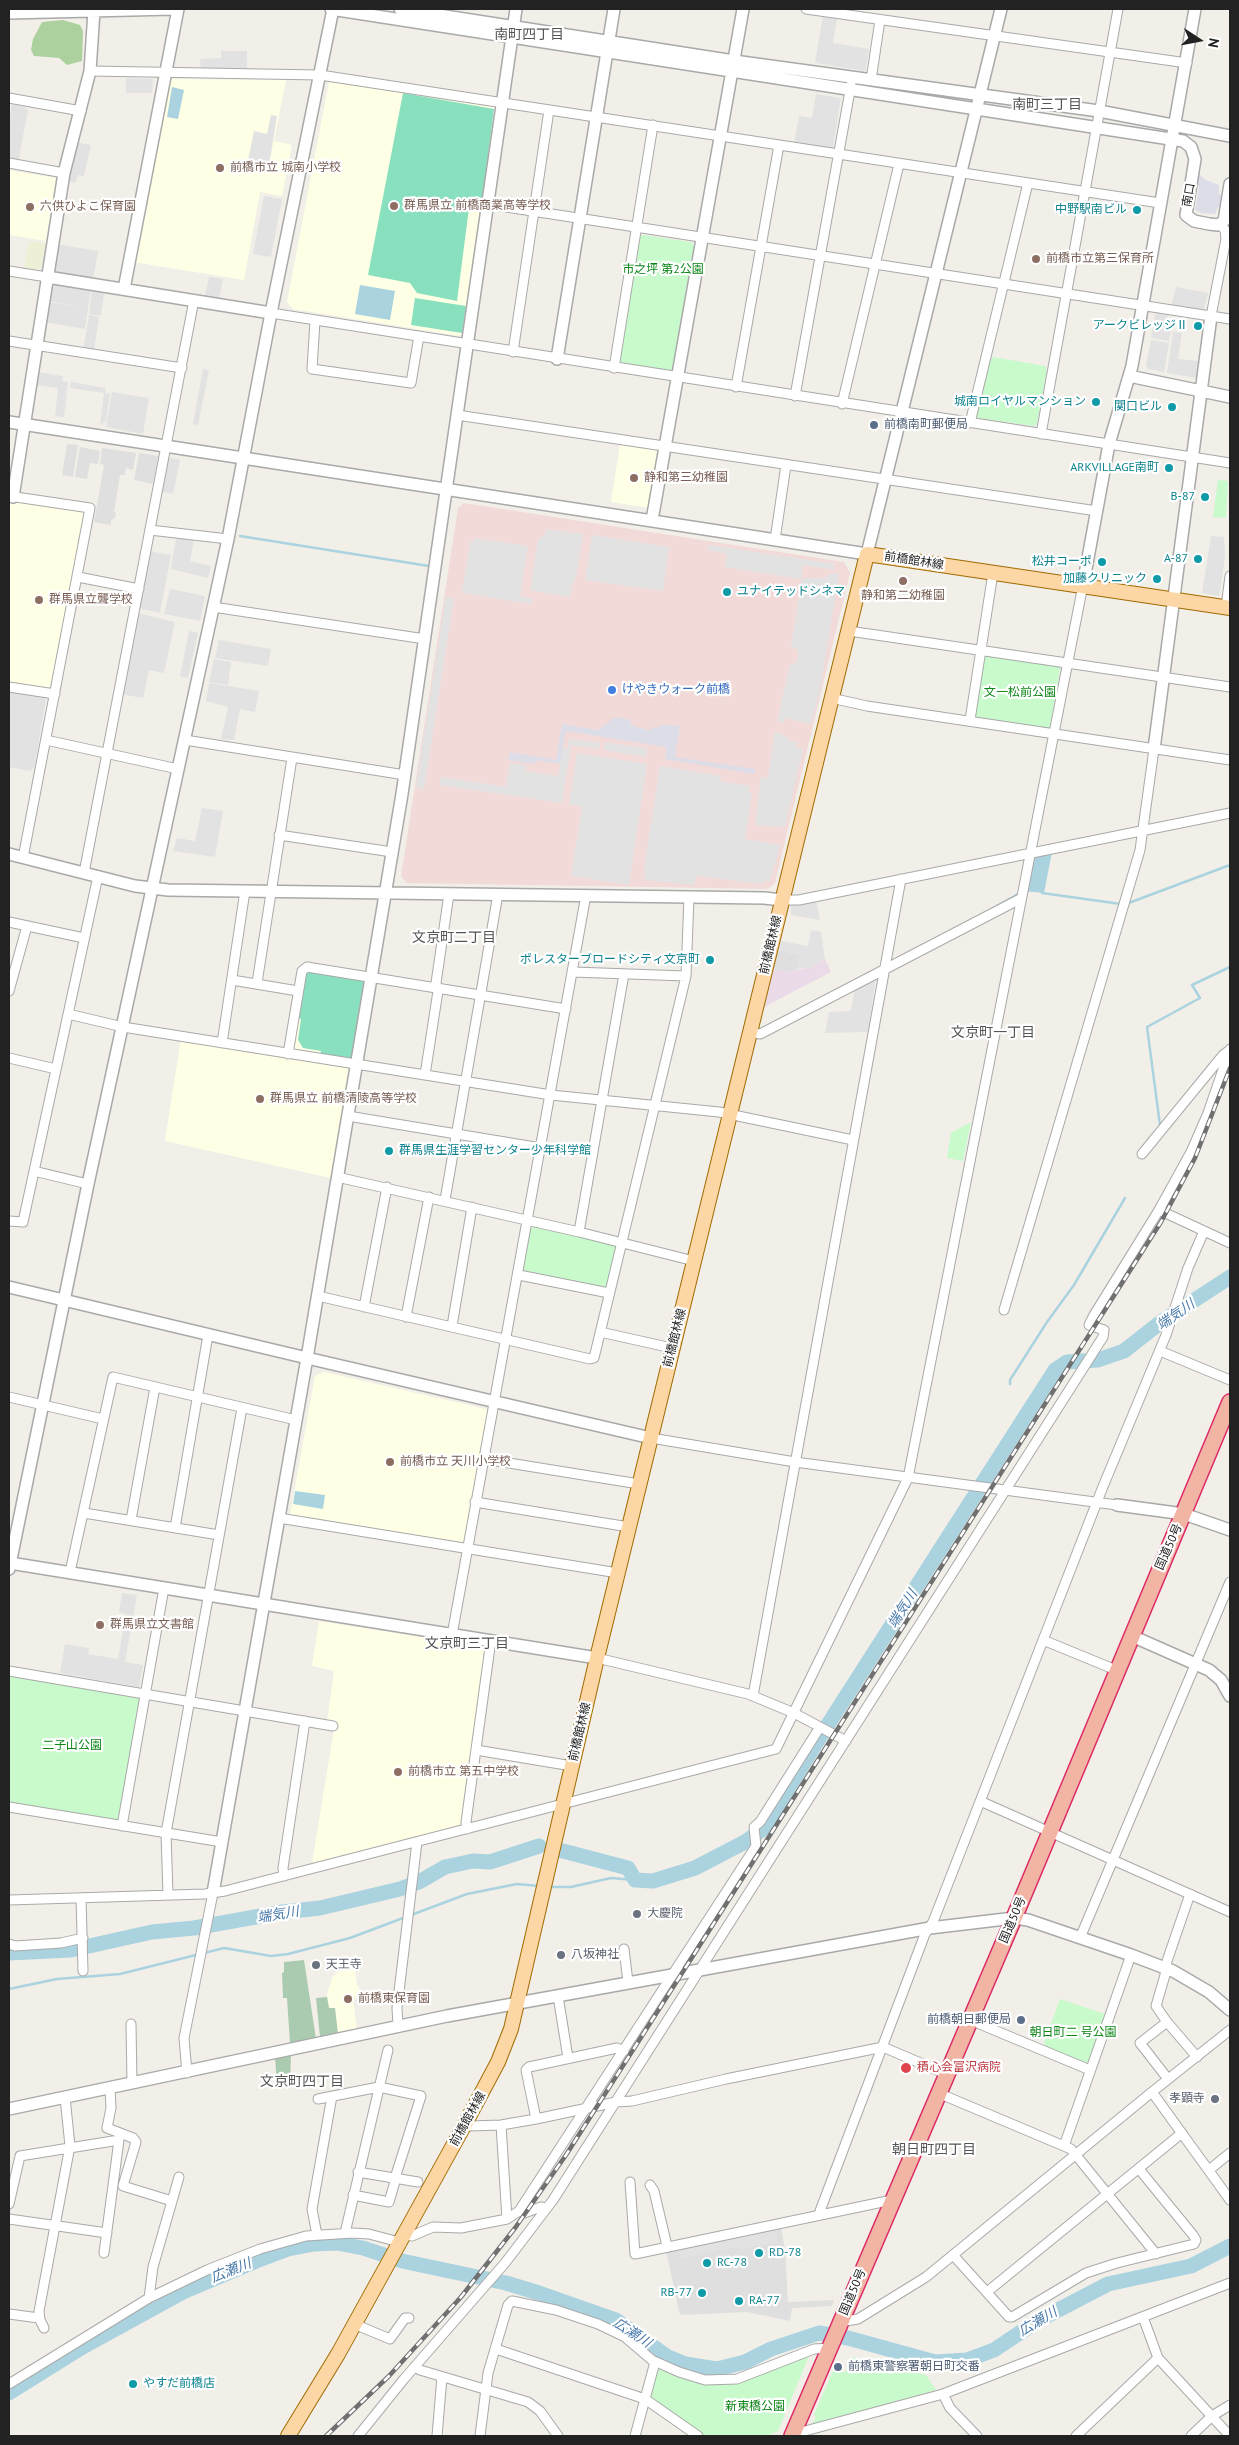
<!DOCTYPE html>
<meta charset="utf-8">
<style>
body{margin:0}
#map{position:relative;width:1239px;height:2445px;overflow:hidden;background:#f2efe9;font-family:"PT Sans",sans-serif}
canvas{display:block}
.frame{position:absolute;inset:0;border:10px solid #222;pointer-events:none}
.north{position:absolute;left:1174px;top:15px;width:50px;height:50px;-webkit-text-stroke:4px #fff;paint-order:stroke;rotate:101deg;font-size:14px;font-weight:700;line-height:20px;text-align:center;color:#222}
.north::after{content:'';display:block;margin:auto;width:18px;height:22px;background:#222;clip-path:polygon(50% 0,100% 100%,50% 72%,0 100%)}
</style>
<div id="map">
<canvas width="1239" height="2445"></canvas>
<div class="frame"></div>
<div class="north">N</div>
</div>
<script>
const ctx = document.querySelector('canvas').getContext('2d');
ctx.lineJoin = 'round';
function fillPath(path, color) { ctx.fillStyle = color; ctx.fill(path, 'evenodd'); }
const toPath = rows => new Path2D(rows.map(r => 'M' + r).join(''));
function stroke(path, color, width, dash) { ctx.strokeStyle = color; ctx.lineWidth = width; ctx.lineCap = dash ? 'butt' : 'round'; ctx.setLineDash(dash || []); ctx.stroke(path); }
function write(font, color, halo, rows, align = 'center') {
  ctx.font = font + ' "PT Sans","Noto Sans JP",sans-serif'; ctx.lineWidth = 4.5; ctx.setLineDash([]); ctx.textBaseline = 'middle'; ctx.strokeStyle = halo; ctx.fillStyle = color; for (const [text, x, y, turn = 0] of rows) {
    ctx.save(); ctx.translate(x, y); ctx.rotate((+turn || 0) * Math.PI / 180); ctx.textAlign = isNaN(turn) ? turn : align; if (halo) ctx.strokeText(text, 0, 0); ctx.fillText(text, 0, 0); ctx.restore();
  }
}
const residential = toPath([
 [67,444,78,445,73,477,62,475],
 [80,447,100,451,98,464,90,463,87,479,75,477],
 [102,448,136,453,133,470,126,468,125,475,120,475,114,512,116,513,115,518,111,520,111,525,94,522,104,465,100,464],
 [139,453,158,456,153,484,134,480],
 [776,950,799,954,797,970,788,972,772,969],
 [781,2227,785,2251,788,2302,834,2300,832,2306,792,2308,790,2321,747,2312,680,2315,666,2251]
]);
const commercial = toPath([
 [464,503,844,562,850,573,775,883,768,889,406,883,401,876,458,508]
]);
const industrial = toPath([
 [825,959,831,972,764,1007,772,969,788,972,812,967]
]);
const education = toPath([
 [172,79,286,80,274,141,292,145,282,196,260,192,244,280,133,262,168,82],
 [329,82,494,106,496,110,463,333,460,336,293,309,287,302],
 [9,170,56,178,46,241,9,235],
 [620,444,656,450,658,454,649,508,611,502],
 [9,499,83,511,86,517,53,686,48,689,9,683],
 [305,969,371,980,335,1179,165,1141,181,1038,290,1058],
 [324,1372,490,1410,467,1540,464,1543,290,1515,315,1376],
 [319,1621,485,1647,462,1821,459,1827,312,1863,335,1723,327,1722,334,1671,312,1666],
 [355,1969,357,1986,359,1986,360,1997,353,1998,357,2030,338,2034,335,2008,329,2009,327,1993,333,1976,339,1971]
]);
const farmland = toPath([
 [29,241,45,244,41,267,37,270,24,268]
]);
const forest = toPath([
 [63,20,80,25,83,31,82,61,67,65,59,58,34,56,31,50,33,39,42,22]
]);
const cemetery = toPath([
 [304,1960,316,2039,290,2043,287,1998,283,1998,282,1973,284,1972,284,1962],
 [327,1997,329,2008,335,2008,338,2034,320,2037,316,1998],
 [291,2055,290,2085,277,2083,275,2058]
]);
const park = toPath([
 [642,235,691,242,695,247,674,368,670,371,622,364,619,360,640,237],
 [993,357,1045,366,1047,370,1037,423,1034,426,978,418,976,415,989,361],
 [1218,480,1228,481,1226,518,1213,517],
 [987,656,1059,666,1060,669,1050,726,1046,729,978,719,975,715,984,657],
 [971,1122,963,1161,947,1158,951,1133],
 [535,1225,614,1244,616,1249,608,1286,605,1288,526,1271,523,1268,530,1229],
 [9,1671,145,1693,122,1826,9,1807],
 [1060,1999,1105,2014,1089,2061,1085,2064,1045,2048,1044,2043],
 [809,2356,778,2431,766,2436,701,2436,650,2401,647,2395,657,2369,708,2385,727,2385,748,2379],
 [852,2357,926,2375,936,2390,812,2425,816,2417,814,2415,834,2368,845,2373]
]);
const pitch = toPath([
 [403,93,494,109,481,209,469,208,457,301,417,293,410,283,368,275],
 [415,298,466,306,462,333,411,325],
 [309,971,364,979,351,1059,320,1054,321,1051,303,1048,298,1040,301,1019,298,1018,305,974]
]);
const parking = toPath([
 [823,16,837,18,833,43,869,49,865,71,815,63],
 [221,51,247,51,247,72,201,72,200,59,221,58],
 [126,78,153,79,152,93,126,93],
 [816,94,841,98,833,147,830,150,794,144,799,116,812,118],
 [12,104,24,107,28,110,19,158,16,161,9,159,9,122],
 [271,115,277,116,268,173,262,172,263,164,248,161,254,131,267,134],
 [74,142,91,145,84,176,78,175,75,183,65,180],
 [264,196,282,199,271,257,253,254],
 [56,244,98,251,93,280,54,273],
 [209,277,223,279,219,299,205,296],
 [55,284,91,290,88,308,47,301,49,288],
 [1176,287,1208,293,1204,310,1171,306],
 [92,291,104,293,101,316,89,314],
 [47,302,88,308,85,329,44,322],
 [1156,312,1168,314,1166,329,1171,330,1169,341,1151,338],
 [89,315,99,317,94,351,83,350],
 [1173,332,1182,333,1178,359,1198,361,1196,378,1167,373],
 [1151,340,1169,343,1164,372,1148,369,1146,365],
 [203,369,209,370,198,425,193,424],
 [36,372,63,376,62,381,68,382,64,417,55,416,58,388,34,385],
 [71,382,106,388,105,393,110,394,106,421,100,425,104,393,70,388],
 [112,392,149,398,143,434,106,427],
 [166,457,180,460,173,494,159,491],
 [546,529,583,534,576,578,572,585,570,597,530,590,538,540,545,534],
 [592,535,669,547,663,591,585,580],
 [1211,536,1224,537,1225,558,1219,596,1202,593],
 [176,538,194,540,190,561,211,566,208,578,171,569],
 [474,538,528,546,520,596,532,598,531,604,462,593,470,542,473,543],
 [708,545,835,564,834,570,803,565,801,579,725,567,727,554,708,550],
 [149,551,171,555,160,613,138,608],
 [832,573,839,574,820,690,811,724,785,718,783,723,777,722,790,664,795,665,798,657,798,649,791,648,802,578,825,578],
 [170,589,205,596,200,621,164,614],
 [446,597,454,598,424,789,416,787],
 [137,613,175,622,164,673,149,670,143,698,121,694],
 [189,631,198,633,188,678,180,676],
 [219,640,271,649,268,666,215,658],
 [214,659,231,662,228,685,209,682],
 [209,683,259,691,255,712,240,709,234,740,221,739,228,707,206,701],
 [9,692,44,697,46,700,34,768,30,771,9,767],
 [775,731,789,738,789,741,797,742,796,748,803,749,785,827,755,825,761,777,768,778],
 [569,739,600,743,599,749,571,745,562,803,439,785,441,777,506,787,510,763,526,765,525,771,558,776,563,748,568,749],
 [605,742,647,749,646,757,604,750],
 [577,753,647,764,629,885,571,876,582,807,569,804],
 [660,766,721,776,720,781,750,786,749,792,752,793,745,839,780,845,770,881,764,881,763,884,696,876,694,885,645,880,644,868],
 [202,808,223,811,215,857,173,851,177,838,195,841],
 [816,900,820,920,791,915,791,905],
 [811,930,821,932,825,959,812,967,797,969,799,954,779,950,781,941,808,946],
 [876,977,868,1032,825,1033,829,1012,851,1011,855,988],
 [122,1593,137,1595,125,1662,143,1665,139,1687,60,1673,65,1644,89,1648,88,1654,118,1659,126,1614,119,1612],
 [774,2228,777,2242,741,2249,740,2246,680,2259,678,2249]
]);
const plaza = toPath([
 [1198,173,1206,180,1219,185,1219,194,1223,197,1222,207,1218,207,1215,214,1201,213,1195,210,1199,187,1196,182],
 [615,717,631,720,630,725,648,730,655,727,661,727,662,724,680,726,675,757,755,769,755,774,665,759,666,747,566,731,560,764,536,760,534,764,508,760,510,752,556,760,562,724,598,730]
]);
const water = toPath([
 [172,87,184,90,178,119,167,117],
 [360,285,395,291,390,320,355,314],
 [1052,852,1044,893,1023,891,1031,853],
 [295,1491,325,1495,323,1509,293,1504]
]);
const stream = toPath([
 [240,536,429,566],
 [1042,893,1121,904],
 [1126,904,1230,865],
 [988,911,1020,893],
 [1160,1125,1147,1027,1200,998,1192,985,1230,967],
 [1010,1384,1010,1380,1047,1322,1074,1285,1125,1198],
 [550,1887,571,1887,611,1878,635,1880],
 [9,1989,57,1979,120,1974,224,1948,271,1956,288,1954,350,1938,467,1894,517,1884,539,1886]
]);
const river = toPath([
 [559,1850,628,1868,635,1880,653,1881,695,1868,745,1842,763,1829,813,1748,1055,1370,1067,1362,1098,1360,1124,1351,1161,1322,1230,1277],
 [9,1953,71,1950,152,1932,194,1928,283,1912,320,1908,400,1889,419,1882,445,1867,473,1861,490,1862,539,1846],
 [9,2393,81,2348,185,2291,256,2261,288,2249,314,2244,337,2243,363,2248,402,2261,506,2283,539,2293,616,2320,668,2357,685,2364,717,2369,745,2362,771,2349,819,2333,848,2338,935,2362,967,2360,994,2350,1039,2320,1108,2284,1191,2266,1230,2246]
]);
const minor = toPath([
 [806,9,1187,63],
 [90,71,320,75,1160,203],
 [871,80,880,20],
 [9,98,81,111],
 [9,163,64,173],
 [487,204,1230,319],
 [9,271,47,277],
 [271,313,1230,463],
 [1211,316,1226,239,1225,230,1220,224],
 [315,321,312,369,411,383,419,336],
 [9,341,182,368],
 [513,352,549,110],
 [614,368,653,125],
 [736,387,779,145],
 [795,396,851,85],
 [842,404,899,164],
 [457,415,1097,511],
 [970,423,1028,183],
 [1041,434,1118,9],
 [9,496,90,508,23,858],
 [150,530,228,539],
 [775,540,786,465],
 [78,577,139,589],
 [213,607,425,639],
 [1226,607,1230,576],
 [849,631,1230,687],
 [9,687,55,694],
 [831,698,867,706,1230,760],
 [970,720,993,573],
 [46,740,178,769],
 [185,740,405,775],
 [279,835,392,852],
 [84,873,194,300],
 [782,900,799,900,1230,813],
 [9,922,84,938],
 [573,972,686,976],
 [232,980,298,991],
 [257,983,292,758],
 [9,991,27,926],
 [68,1014,123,1027,551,1095,719,1112,853,1140],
 [750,1032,760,1034,766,1031,1020,899],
 [222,1043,245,891],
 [288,1054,302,971,307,967,566,1009],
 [9,1058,56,1069],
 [425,1075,438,991,436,983,449,894],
 [348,1116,541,1148],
 [1142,1154,1223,1055,1227,1052,1230,1053],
 [34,1171,88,1184],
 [337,1177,579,1232,694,1261],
 [445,1200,498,894],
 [1159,1210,1230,1243],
 [9,1221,23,1222,98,876],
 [579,1232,624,974],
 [519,1275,609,1293],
 [318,1296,590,1359,594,1358,686,976,689,897],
 [364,1307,387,1187],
 [1004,1310,1140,850,1154,749],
 [406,1317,429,1197],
 [452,1326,472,1207],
 [600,1332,672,1348],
 [1160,1351,1230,1380],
 [9,1397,103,1419],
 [651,1438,795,1462,1117,1505],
 [484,1459,639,1484],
 [475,1502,629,1527],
 [84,1513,219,1535],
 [279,1518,618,1573],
 [131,1520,155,1387],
 [175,1528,208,1335],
 [70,1572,113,1377,296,1420],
 [452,1635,586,895],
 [1043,1640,1116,1670],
 [597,1658,748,1694,794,1713,846,1741],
 [9,1671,333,1726],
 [753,1696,901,879],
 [476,1750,572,1766],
 [980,1801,1230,1912],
 [9,1807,222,1842],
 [122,1826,164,1588],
 [467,1829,466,1822,491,1640],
 [284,1876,283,1868,305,1721],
 [1190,1894,1167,1961,1165,1975,1156,2006,1167,2022,1197,2057],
 [168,1895,166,1833,242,1408],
 [81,1898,83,1971],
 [9,1900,205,1894,225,1891,776,1749,908,1478,1083,585],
 [1080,1938,1230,1582],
 [9,1944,15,1946,61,1943,83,1938],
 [624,1949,628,1982],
 [558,1996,568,2058],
 [970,2020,1090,2070],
 [1167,2022,1140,2043,1168,2079],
 [131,2024,132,2083],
 [398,2026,397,2008,417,1842],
 [1230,2030,1152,2092,1230,2200],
 [187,2073,184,2038,213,1893],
 [110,2088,111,2108,107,2128,133,2138,136,2142,123,2186,172,2201],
 [938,2093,1071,2149,1156,2254],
 [318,2099,379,2087,421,2096,395,2178],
 [536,2119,526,2070,529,2067,617,2048,624,2051],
 [465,2124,470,2126,501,2125,536,2119,616,2102,632,2101,726,2079,883,2047,946,2074],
 [501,2125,507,2219],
 [1064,2146,1131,1955],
 [1209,2170,1230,2153],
 [358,2172,418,2182],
 [630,2182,635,2254,892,2200],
 [650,2185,654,2191,667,2246],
 [353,2195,389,2202,396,2178],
 [9,2204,20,2156,119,2140,104,2253],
 [519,2211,524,2213,541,2207,546,2208],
 [820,2215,820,2211,925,1934,933,1922,1102,1489,1166,1335,1188,1268,1204,1231],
 [9,2219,107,2233],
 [345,2233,388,2050],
 [403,2234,412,2236,433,2227,461,2228,507,2219,519,2211,756,1846,754,1827,760,1822,820,1727],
 [317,2235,312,2209,332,2096],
 [953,2255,1009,2317,1012,2317,1086,2273,1117,2263,1194,2244,1196,2240,1193,2235,1139,2169],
 [987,2292,1182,2133],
 [149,2298,153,2267,179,2177],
 [9,2314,39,2318],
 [1143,2317,1158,2358,1230,2436],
 [840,2322,858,2319,926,2277,1152,2092],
 [354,2324,390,2339,405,2318,409,2318],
 [44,2328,40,2320,39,2311,70,2146,65,2097],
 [496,2349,645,2399,698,2436],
 [415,2367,420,2370,528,2402,540,2411,558,2436],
 [9,2384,149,2298,207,2270,260,2249,306,2236,353,2233,369,2234,399,2242],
 [943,2394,950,2408,977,2436],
 [790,2435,943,2394,1230,2283],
 [358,2436,404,2379,505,2263,553,2200,1103,1337,1104,1330,1089,1325,1094,1315,1159,1210,1191,1152,1208,1113,1230,1049],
 [437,2436,442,2377],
 [480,2436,488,2373,508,2305,512,2301,556,2310,598,2324,625,2337,652,2360,679,2372,705,2380,737,2379,814,2349,829,2348],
 [635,2436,655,2362],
 [1076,2436,1158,2358],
 [1191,2436,1212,2416,1230,2405]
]);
const tertiary = toPath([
 [331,9,1183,141,1191,147,1195,159,1186,215,1194,221,1209,224,1218,225,1224,221,1230,184],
 [400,9,734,61,1099,111,1230,136],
 [516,9,402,794,307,1358,651,1438],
 [9,13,172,9],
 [47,277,271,313],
 [124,289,178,9],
 [557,359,614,9],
 [1129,376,1230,397],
 [9,422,867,554,1001,9],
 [13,497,64,173,90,71,94,11],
 [652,520,743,9],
 [1083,585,1109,444,1132,366,1195,9],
 [1154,749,1211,316],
 [9,854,135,886,168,890,764,898,782,900],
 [9,1287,307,1358,213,1893],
 [1117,1505,1184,1514,1230,1530],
 [10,1563,597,1658],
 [9,1569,88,1184,228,539,271,313,333,9],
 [1132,1636,1209,1670,1221,1680,1230,1696],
 [9,2109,447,2016,930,1928,1014,1918,1028,1920,1131,1955,1173,1971,1209,1992,1230,2010]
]);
const primary = toPath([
 [288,2436,338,2354,465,2124,498,2062,511,2029,597,1658,867,554,1230,608]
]);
const trunk = toPath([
 [792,2436,1014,1918,1230,1402]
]);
const rail = toPath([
 [326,2436,389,2376,461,2297,515,2228,566,2155,1161,1222,1195,1158,1230,1068]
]);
const markers = [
 [220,168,5,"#8d6e63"],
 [394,206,5,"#8d6e63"],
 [30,207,5,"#8d6e63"],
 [1137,210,5,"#0f9aa8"],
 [1036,259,5,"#8d6e63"],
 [1198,326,5,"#0f9aa8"],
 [1096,402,5,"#0f9aa8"],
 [1172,407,5,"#0f9aa8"],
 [874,425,5,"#5c6f8a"],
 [1169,468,5,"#0f9aa8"],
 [634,478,5,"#8d6e63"],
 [1205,497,5,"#0f9aa8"],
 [1198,559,5,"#0f9aa8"],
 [1102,562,5,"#0f9aa8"],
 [1157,579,5,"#0f9aa8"],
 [903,581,5,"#8d6e63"],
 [727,592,5,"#0f9aa8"],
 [39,600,5,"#8d6e63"],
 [612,690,5,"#3f7fe0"],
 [710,960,5,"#0f9aa8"],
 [260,1099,5,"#8d6e63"],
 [389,1151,5,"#0f9aa8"],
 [390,1462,5,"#8d6e63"],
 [100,1625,5,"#8d6e63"],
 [398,1772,5,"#8d6e63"],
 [637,1914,5,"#6b7280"],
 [561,1955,5,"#6b7280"],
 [316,1965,5,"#6b7280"],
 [348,1999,5,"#8d6e63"],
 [1021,2020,5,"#5c6f8a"],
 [906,2068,6,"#e0444e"],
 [1215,2099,5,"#6b7280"],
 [759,2253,5,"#0f9aa8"],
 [707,2263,5,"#0f9aa8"],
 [702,2293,5,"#0f9aa8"],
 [739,2301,5,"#0f9aa8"],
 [838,2367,5,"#5c6f8a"],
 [133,2384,5,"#0f9aa8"]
];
const educationNames = [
 ["前橋市立 城南小学校",230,168],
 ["群馬県立 前橋商業高等学校",404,206],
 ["六供ひよこ保育園",40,207],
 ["前橋市立第三保育所",1046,259],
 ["静和第三幼稚園",644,478],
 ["静和第二幼稚園",903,596,"center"],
 ["群馬県立聾学校",49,600],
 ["群馬県立 前橋清陵高等学校",270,1099],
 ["前橋市立 天川小学校",400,1462],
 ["群馬県立文書館",110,1625],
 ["前橋市立 第五中学校",408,1772],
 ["前橋東保育園",358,1999]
];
const streetNames = [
 ["南口",1189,195,-80],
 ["前橋館林線",914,561,9],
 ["前橋館林線",771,945,-77],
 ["前橋館林線",675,1338,-76],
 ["国道50号",1169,1547,-66],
 ["前橋館林線",580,1732,-77],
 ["国道50号",1013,1920,-67],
 ["前橋館林線",468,2119,-61],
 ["国道50号",853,2292,-67]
];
const cultureNames = [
 ["中野駅南ビル",1127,210],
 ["アークビレッジⅡ",1188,326],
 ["城南ロイヤルマンション",1086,402],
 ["関口ビル",1162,407],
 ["ARKVILLAGE南町",1159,468],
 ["B-87",1195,497],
 ["A-87",1188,559],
 ["松井コーポ",1092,562],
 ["加藤クリニック",1147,579],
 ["ユナイテッドシネマ",737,592,"left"],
 ["ポレスターブロードシティ文京町",700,960],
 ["群馬県生涯学習センター少年科学館",399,1151,"left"],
 ["RD-78",769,2253,"left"],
 ["RC-78",717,2263,"left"],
 ["RB-77",692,2293],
 ["RA-77",749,2301,"left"],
 ["やすだ前橋店",143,2384,"left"]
];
const parkNames = [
 ["市之坪 第2公園",663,270],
 ["文一松前公園",1020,693],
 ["二子山公園",72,1746],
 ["朝日町二 号公園",1073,2033],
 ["新東橋公園",755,2407]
];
const serviceNames = [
 ["前橋南町郵便局",884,425],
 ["前橋朝日郵便局",1011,2020,"right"],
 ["前橋東警察署朝日町交番",848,2367]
];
const shopNames = [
 ["けやきウォーク前橋",622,690]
];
const worshipNames = [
 ["大慶院",647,1914],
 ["八坂神社",571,1955],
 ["天王寺",326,1965],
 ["孝顕寺",1205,2099,"right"]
];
const healthNames = [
 ["積心会富沢病院",917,2068]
];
const neighbourhoodNames = [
 ["南町四丁目",529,35],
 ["南町三丁目",1047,105],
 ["文京町二丁目",454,938],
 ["文京町一丁目",993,1033],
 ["文京町三丁目",467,1644],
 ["文京町四丁目",302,2082],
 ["朝日町四丁目",934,2150]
];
const waterNames = [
 ["端気川",1176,1315,-35],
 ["端気川",903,1609,-58],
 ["端気川",278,1915,-9],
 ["広瀬川",231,2271,-22],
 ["広瀬川",1038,2322,-31],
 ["広瀬川",632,2333,33]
];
fillPath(residential, '#e0dfdf');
fillPath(commercial, '#f2dad9');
fillPath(industrial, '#ebdbe8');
fillPath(education, '#ffffe5');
fillPath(farmland, '#eef0d5');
fillPath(forest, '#add19e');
fillPath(cemetery, '#aacbaf');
fillPath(park, '#c8facc');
fillPath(pitch, '#88e0be');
fillPath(parking, '#e2e2e2');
fillPath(plaza, '#dddde8');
fillPath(water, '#aad3df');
stroke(stream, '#aad3df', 2.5);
stroke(river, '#aad3df', 15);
stroke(minor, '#a9a9a9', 11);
stroke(tertiary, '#a9a9a9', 14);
stroke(primary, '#a06b00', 16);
stroke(trunk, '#dc2a67', 18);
stroke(minor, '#fff', 9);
stroke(tertiary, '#fff', 11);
stroke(primary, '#fcd6a4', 14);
stroke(trunk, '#f2b4a3', 15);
stroke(rail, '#707070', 4.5);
stroke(rail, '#fff', 2.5, [8]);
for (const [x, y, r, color] of markers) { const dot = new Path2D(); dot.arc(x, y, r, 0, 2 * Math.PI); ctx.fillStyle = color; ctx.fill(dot); stroke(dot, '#fff', 2); }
write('12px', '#785e54', '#fff', educationNames, 'left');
write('12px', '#222', '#fff', streetNames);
write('12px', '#0d838f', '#fff', cultureNames, 'right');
write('12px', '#0c8416', '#fff', parkNames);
write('12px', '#4e5e75', '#fff', serviceNames, 'left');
write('12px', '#366cbe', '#fff', shopNames, 'left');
write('12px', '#5b616d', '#fff', worshipNames, 'left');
write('12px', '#be3a42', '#fff', healthNames, 'left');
write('14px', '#555', '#fff', neighbourhoodNames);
write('italic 14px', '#4a7aab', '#fff', waterNames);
</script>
